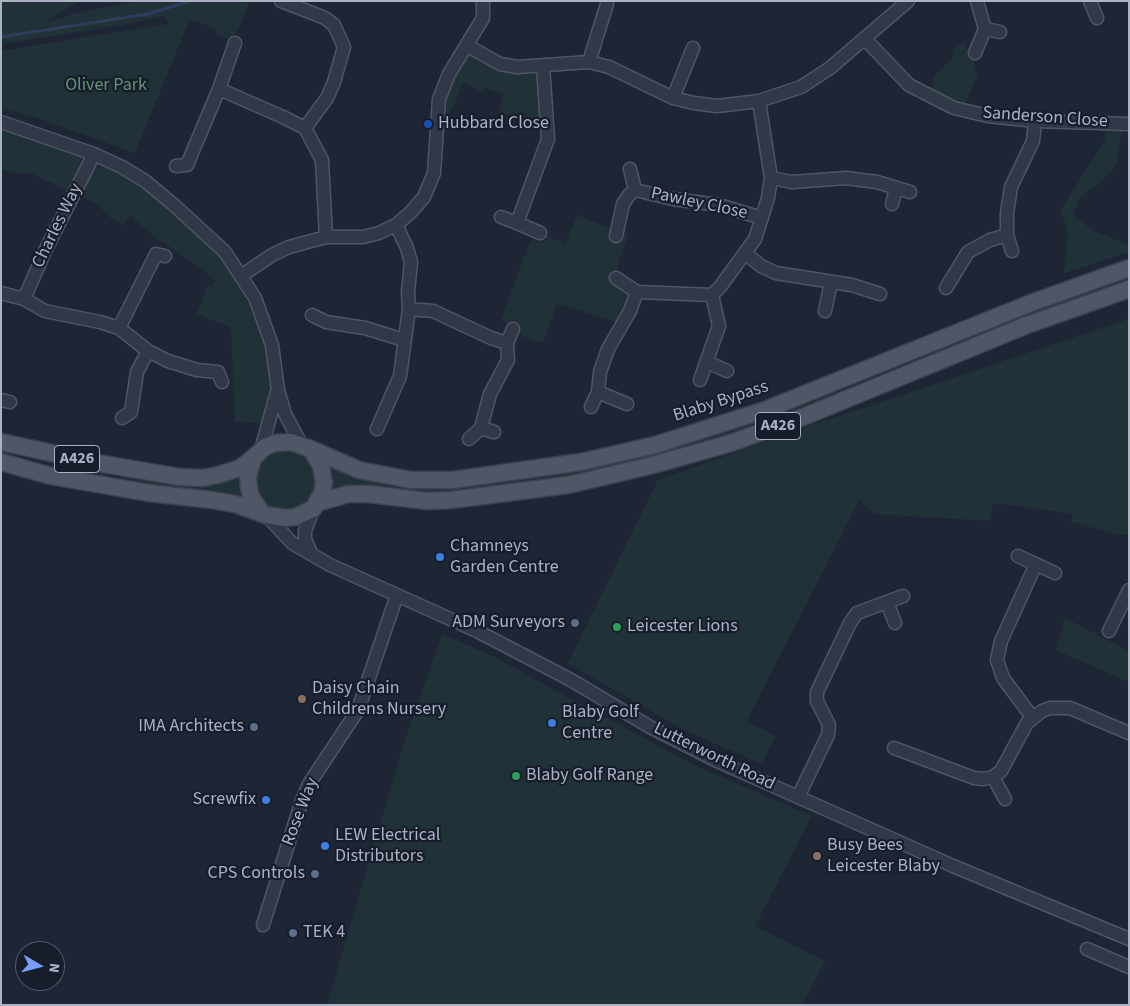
<!DOCTYPE html>
<style>
body{margin:0}
#map{position:relative;width:1130px;height:1006px;overflow:hidden;background:#1e2636;font-family:"Source Sans 3",sans-serif}
canvas{display:block}
.frame{position:absolute;inset:0;border:2px solid #abb2c4;pointer-events:none}
.north{position:absolute;left:15px;top:941px;width:50px;height:50px;box-sizing:border-box;background:#171d2b;border:1px solid #525968;border-radius:50%;rotate:98deg;font-size:14px;font-weight:700;line-height:20px;text-align:center;color:#abb2c4}
.north::after{content:'';display:block;margin:auto;width:18px;height:22px;background:#779efd;clip-path:polygon(50% 0,100% 100%,50% 72%,0 100%)}
</style>
<div id="map">
<canvas width="1130" height="1006"></canvas>
<div class="frame"></div>
<div class="north">N</div>
</div>
<script>
const ctx = document.querySelector('canvas').getContext('2d');
ctx.lineJoin = 'round';
function fillPath(path, color) { ctx.fillStyle = color; ctx.fill(path, 'evenodd'); }
const toPath = rows => new Path2D(rows.map(r => 'M' + r).join(''));
function stroke(path, color, width, dash) { ctx.strokeStyle = color; ctx.lineWidth = width; ctx.lineCap = dash ? 'butt' : 'round'; ctx.setLineDash(dash || []); ctx.stroke(path); }
function write(font, color, halo, rows, align = 'center') {
  ctx.font = font + ' "Source Sans 3",sans-serif'; ctx.lineWidth = 4.5; ctx.setLineDash([]); ctx.textBaseline = 'middle'; ctx.strokeStyle = halo; ctx.fillStyle = color; for (const [text, x, y, turn = 0] of rows) {
    ctx.save(); ctx.translate(x, y); ctx.rotate((+turn || 0) * Math.PI / 180); ctx.textAlign = isNaN(turn) ? turn : align; if (halo) ctx.strokeText(text, 0, 0); ctx.fillText(text, 0, 0); ctx.restore();
  }
}
const green = toPath([
 [1,1,79,1,44,23,81,12,138,1,250,1,239,28,231,40,217,35,216,29,200,22,189,21,135,153,34,117,1,108,1,51,168,24,164,15,128,24,1,44],
 [963,43,975,59,975,71,978,74,965,104,930,89,934,84,933,78,955,55,952,50],
 [468,46,487,58,543,66,547,122,520,120,499,112,503,94,485,88,480,92,463,82,443,131,436,137,439,99],
 [1,122,122,167,227,256,235,280,247,301,265,345,269,367,278,390,266,423,235,422,231,327,197,314,207,285,212,286,215,280,204,270,154,236,130,216,124,225,112,219,98,205,31,173,17,173,1,169],
 [1122,130,1117,163,1107,176,1079,199,1073,215,1092,230,1129,245,1129,252,1064,273,1068,237,1066,224,1060,211,1105,140,1105,132],
 [577,215,628,236,618,264,616,278,637,292,624,324,557,304,543,343,522,336,523,333,501,320,531,239,543,243,547,236,565,244],
 [1129,275,1129,282,761,426,673,453,576,477,428,495,344,487,330,490,331,465,360,478,404,487,455,486,584,469,662,451,748,424,833,392,1021,314],
 [1129,319,1129,534,1118,535,1071,521,1073,514,1011,505,992,504,991,521,874,514,859,500,747,721,776,736,762,764,682,729,568,663,658,480,824,421],
 '254 480a31 31 0 1 1 62 0a31 31 0 1 1-62 0Z',
 [1,450,111,472,106,479],
 [123,474,207,485,239,479,241,498,117,481],
 [1065,618,1129,651,1129,682,1056,650],
 [442,634,494,657,696,766,812,816,755,926,825,961,802,1005,327,1005,402,750]
]);
const stream = toPath([
 [1,37,148,14,190,1]
]);
const minor = toPath([
 [281,1,325,18,334,25,344,47,334,82,327,98,305,128],
 [1090,1,1097,18],
 [985,29,1000,32],
 [866,40,909,85,954,108,988,116,1035,121,1129,124],
 [468,46,500,64,517,67,589,62,609,67,673,98,694,103,717,106,759,101,801,87,830,68,908,1],
 [975,53,985,29,977,1],
 [589,62,607,4],
 [219,89,235,43],
 [673,98,693,48],
 [1,122,94,154,122,167,145,181,174,205,225,252,255,298,272,345,278,390,285,414,301,444],
 [176,166,187,165,219,89,283,117,305,128,322,160,326,237],
 [630,169,635,190],
 [771,178,792,182,846,178,877,182,910,192],
 [892,204,896,188],
 [501,217,517,223],
 [540,233,517,223,548,139,543,66],
 [1007,235,1012,251],
 [616,236,623,204,629,195,635,190,673,199,719,205,762,218],
 [745,253,761,266,776,273,852,285,880,294],
 [241,276,272,255,289,247,326,237,363,237,379,233,396,225,410,213,424,197,434,173,439,99,449,74,483,18,483,1],
 [616,278,637,292,712,295,720,287,755,239,768,198,771,178,759,101],
 [946,288,968,252,990,240,1007,235,1007,213,1011,187,1033,141,1035,121],
 [1,293,24,299,45,311,100,322,119,328,148,351,168,361,197,370,218,372,222,382],
 [24,299,46,249,94,154],
 [409,309,433,311,491,338,507,343,508,360,490,394,481,428,469,439],
 [825,311,831,282],
 [312,315,326,322,365,328,404,340],
 [119,328,156,254,165,256],
 [507,343,513,329],
 [707,362,727,371],
 [700,380,719,326,712,295],
 [1,400,10,402],
 [627,404,598,392,600,372,608,349,630,311,637,292],
 [591,407,598,392],
 [122,418,131,412,137,372,148,351],
 [481,428,494,432],
 [377,429,400,376,409,309,408,292,411,262,407,248,396,225],
 [261,450,277,392],
 [266,515,292,543,330,565,479,632,571,680,650,727,717,761,953,866,1129,939],
 [311,553,305,539,305,531,313,509],
 [1018,556,1055,573],
 [887,602,895,623],
 [1109,631,1129,590],
 [1032,717,1003,678,997,660,1001,641,1036,564],
 [894,748,974,778,983,779,993,777,1001,771,1027,723,1042,711,1050,708,1070,708,1129,733],
 [993,777,1005,799],
 [798,797,828,735,829,725,817,701,817,692,850,623,857,613,903,596],
 [263,925,302,800,309,784,358,710,397,595],
 [1087,949,1129,967]
]);
const major = toPath([
 [1,442,98,463,179,477,203,478,218,475,240,468,253,458],
 [311,449,359,470,411,480,453,480,581,462,655,445,765,410,1031,303,1129,268],
 [1,462,51,476,149,493,212,500,235,504,266,515,285,518,295,517,313,509,322,493,324,483,321,466,311,449,291,442,275,443,265,447,253,458,248,477,249,488,251,497,262,513],
 [317,503,348,494,369,494,427,501,451,500,568,485,649,466,731,443,803,417,1027,325,1129,289]
]);
const markers = [
 [428,124,5,"#1a4fb4"],
 [440,557,5,"#3f7fe0"],
 [575,623,5,"#5c6f8a"],
 [617,627,5,"#2e9e5b"],
 [302,699,5,"#8d6e63"],
 [552,723,5,"#3f7fe0"],
 [254,727,5,"#5c6f8a"],
 [516,776,5,"#2e9e5b"],
 [266,800,5,"#3f7fe0"],
 [325,846,5,"#3f7fe0"],
 [817,856,5,"#8d6e63"],
 [315,874,5,"#5c6f8a"],
 [293,933,5,"#5c6f8a"]
];
const shields = [
 [778,426,45],
 [77,459,45]
];
const shieldNames = [
 ["A426",778,426],
 ["A426",77,459]
];
const parkNames = [
 ["Oliver Park",106,86]
];
const streetNames = [
 ["Sanderson Close",1045,118,4],
 ["Pawley Close",699,204,12],
 ["Charles Way",58,226,-64],
 ["Blaby Bypass",721,402,-18],
 ["Lutterworth Road",714,757,26],
 ["Rose Way",301,812,-69]
];
const poiNames = [
 ["Hubbard Close",438,124],
 ["Chamneys",450,547],
 ["Garden Centre",450,568],
 ["ADM Surveyors",565,623,"right"],
 ["Leicester Lions",627,627],
 ["Daisy Chain",312,689],
 ["Childrens Nursery",312,710],
 ["Blaby Golf",562,713],
 ["Centre",562,734],
 ["IMA Architects",244,727,"right"],
 ["Blaby Golf Range",526,776],
 ["Screwfix",256,800,"right"],
 ["LEW Electrical",335,836],
 ["Distributors",335,857],
 ["Busy Bees",827,846],
 ["Leicester Blaby",827,867],
 ["CPS Controls",305,874,"right"],
 ["TEK 4",303,933]
];
fillPath(green, '#203237');
stroke(stream, '#2e3d5c', 3);
stroke(minor, '#4f5565', 15);
stroke(major, '#3b4150', 19);
stroke(minor, '#313847', 12);
stroke(major, '#4f5767', 16);
for (const [x, y, r, color] of markers) { const dot = new Path2D(); dot.arc(x, y, r, 0, 2 * Math.PI); ctx.fillStyle = color; ctx.fill(dot); stroke(dot, '#171d2b', 2); }
for (const [x, y, w] of shields) { const box = new Path2D(); box.roundRect(x - w / 2, y - 13.5, w, 27, 4); ctx.fillStyle = '#171d2b'; ctx.fill(box); stroke(box, '#abb2c4', 1); }
write('bold 16px', '#abb2c4', null, shieldNames);
write('18px', '#629573', '#171d2b', parkNames);
write('18px', '#abb2c4', '#171d2b', streetNames);
write('18px', '#abb2c4', '#171d2b', poiNames, 'left');
</script>
